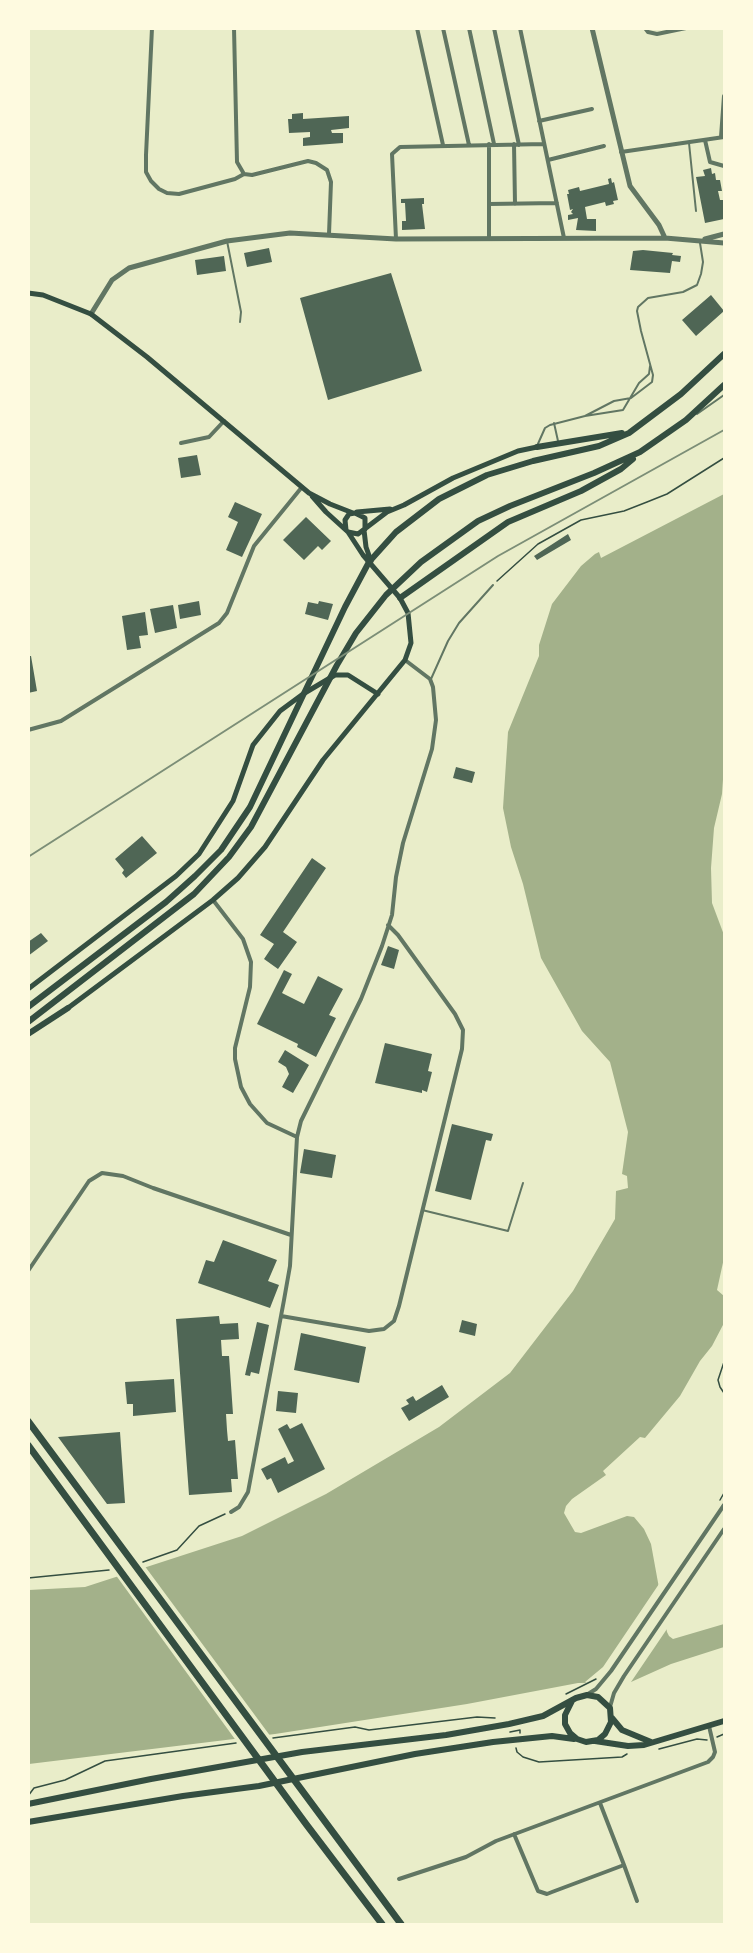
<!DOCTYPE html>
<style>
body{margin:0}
#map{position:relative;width:753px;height:1953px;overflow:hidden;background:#e9edc9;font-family:Quicksand,sans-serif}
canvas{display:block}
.frame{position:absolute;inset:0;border:30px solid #fefae0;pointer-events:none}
</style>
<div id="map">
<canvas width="753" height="1953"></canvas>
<div class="frame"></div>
</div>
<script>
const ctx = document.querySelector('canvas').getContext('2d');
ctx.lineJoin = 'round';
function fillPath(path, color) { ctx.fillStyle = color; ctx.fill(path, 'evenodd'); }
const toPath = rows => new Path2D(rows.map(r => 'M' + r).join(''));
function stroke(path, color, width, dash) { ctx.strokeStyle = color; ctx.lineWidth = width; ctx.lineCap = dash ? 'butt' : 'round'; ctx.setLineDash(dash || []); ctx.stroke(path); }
const water = toPath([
 [724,494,724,765,722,794,714,828,711,868,712,903,724,935,724,1258,717,1290,724,1296,724,1323,712,1346,700,1361,680,1396,645,1438,640,1437,603,1471,606,1475,572,1499,566,1506,564,1513,575,1532,581,1533,627,1516,634,1517,644,1529,651,1544,667,1632,669,1636,673,1639,724,1624,724,1647,671,1664,631,1682,578,1683,467,1704,275,1734,29,1764,29,1590,85,1587,242,1536,326,1494,439,1427,510,1373,573,1291,615,1219,616,1191,628,1188,627,1176,622,1174,628,1132,610,1062,582,1031,541,958,523,884,511,847,503,808,508,732,539,656,539,645,552,604,581,566,595,554,599,552,601,558]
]);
const pier = toPath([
 [144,1565,271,1737,237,1742,115,1574],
 [661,1581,669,1626,629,1685,592,1686,585,1682,603,1667]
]);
const building = toPath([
 [303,113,303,119,349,116,349,128,331,130,332,133,343,133,343,143,303,146,303,138,310,137,310,132,289,133,288,119,292,119,292,114],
 [711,168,712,174,715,173,716,180,720,180,722,191,718,191,720,200,724,200,724,219,705,223,696,177,705,176,703,170],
 [611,178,612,183,614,182,618,200,613,201,614,204,606,206,605,202,585,207,587,219,596,219,596,231,576,230,578,218,568,220,568,215,573,214,571,212,573,209,570,210,567,194,569,194,568,190,579,187,580,191,609,184,608,179],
 [424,198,424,204,422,204,425,229,402,230,402,221,406,221,405,203,401,203,401,199],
 [269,248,272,262,247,267,244,253],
 [643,250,673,253,672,255,681,256,680,262,672,261,670,273,630,270,633,251],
 [224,256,226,271,197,275,195,260],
 [391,273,422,371,328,400,300,298],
 [711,295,724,311,696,336,682,320],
 [197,455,201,475,181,478,178,458],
 [235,502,262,514,242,557,226,550,238,522,228,517],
 [306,517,331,541,322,550,318,546,304,560,283,540],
 [568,534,571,540,537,560,534,556],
 [199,601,201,615,180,619,178,605],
 [319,601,333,604,328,620,305,614,308,602,318,604],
 [173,605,177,628,155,633,150,609],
 [145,612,148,635,139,636,141,648,127,650,122,616],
 [28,656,31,656,37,691,28,693],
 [456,767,475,772,472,783,453,778],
 [142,836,157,853,126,878,122,873,124,870,115,859],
 [312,858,326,868,283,932,297,942,278,969,264,959,274,944,260,935],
 [41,933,48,941,28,956,28,942],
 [388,946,399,950,394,969,381,965],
 [284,970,292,974,282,993,304,1004,318,976,343,989,329,1015,336,1018,316,1057,297,1047,298,1044,257,1024],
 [385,1043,432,1054,428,1071,432,1072,427,1092,422,1090,422,1093,375,1083],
 [285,1050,309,1065,293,1093,282,1087,289,1074,286,1067,278,1062],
 [452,1124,493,1134,491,1141,486,1140,471,1200,435,1191],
 [304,1149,336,1155,332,1178,300,1173],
 [223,1240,277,1260,268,1281,279,1285,270,1308,198,1283,206,1260,214,1262],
 [219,1316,220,1324,238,1323,239,1339,221,1340,222,1356,229,1356,233,1414,226,1414,227,1430,228,1441,235,1440,238,1479,231,1479,232,1492,189,1495,176,1319],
 [462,1320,477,1324,475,1336,459,1332],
 [257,1322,269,1325,259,1374,251,1372,250,1376,245,1375],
 [301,1333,366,1347,359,1383,294,1370],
 [174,1379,176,1412,133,1416,133,1404,127,1404,125,1382],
 [442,1385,449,1397,409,1421,401,1408,409,1404,406,1400,413,1396,416,1401],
 [278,1391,298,1393,296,1413,276,1411],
 [302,1423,325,1469,278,1493,271,1478,267,1480,261,1469,285,1457,288,1464,294,1461,278,1429,287,1424,290,1429],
 [120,1432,125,1503,107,1504,58,1437]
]);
const path = toPath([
 [497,581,538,544,581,520,624,511,647,502,667,494,724,458],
 [724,1362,718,1380,720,1387,724,1393],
 [720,1500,724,1493],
 [143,1562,177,1550,199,1526,225,1514],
 [28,1578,109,1570],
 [566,1694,596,1679],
 [510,1732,520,1730,520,1733],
 [717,1737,724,1734],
 [273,1738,355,1727,369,1730,477,1717,495,1718],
 [516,1748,517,1752,523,1757,539,1762,622,1757,627,1754],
 [659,1749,697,1739,707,1740],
 [28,1796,34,1788,65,1780,105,1761,236,1743]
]);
const service = toPath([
 [689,143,696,211],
 [227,241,241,312,240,322],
 [697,414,724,395],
 [585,416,614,401,631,398,652,382,653,375,641,331,637,311,638,307,648,298,683,292,697,285,701,274,703,262,700,243],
 [554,423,558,441],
 [537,446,545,428,550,425,585,416,623,410,639,383,649,374,650,366],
 [431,679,448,641,459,623,493,585],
 [422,1210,508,1231,523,1183]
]);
const minor = toPath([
 [152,28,146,155,146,172,151,181,159,189,167,193,179,194,235,179,244,174,252,175,308,161,316,163,327,170,331,182,329,234],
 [234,28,237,162,244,174],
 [417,28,443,145],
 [443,28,469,145],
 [469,28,494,144],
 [494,28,519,145],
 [520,28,564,238],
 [645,28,648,32,657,34,686,28],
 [539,121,592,109],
 [721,137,724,96],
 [705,140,710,162,724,166],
 [514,144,515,204],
 [621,152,724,137],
 [548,160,604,146],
 [489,204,557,203],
 [489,237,489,144],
 [396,239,392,154,400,147,544,144],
 [181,443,209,437,224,421],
 [28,730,61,721,219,623,227,613,254,546,302,487],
 [213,900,243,939,251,962,250,987,235,1048,235,1059,241,1087,250,1104,267,1123,297,1137],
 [28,1271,89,1181,102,1173,123,1176,153,1188,291,1235],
 [281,1316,369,1331,384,1329,394,1321,399,1306,462,1049,463,1030,455,1014,398,935,388,925],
 [231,1512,239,1507,248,1492,284,1300,290,1266,297,1137,301,1121,361,999,382,946,392,915,396,877,403,843,432,749,436,720,433,687,430,679,405,660],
 [588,1694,596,1689,611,1671,724,1505],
 [610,1707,614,1693,624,1676,724,1529],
 [514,1834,538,1891,547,1894,552,1892,624,1865,600,1803],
 [624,1865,637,1901],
 [399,1879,466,1857,496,1841,708,1762,713,1757,715,1752,709,1726]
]);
const tertiary = toPath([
 [592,28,630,186,659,225,665,238],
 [705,239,724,234],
 [91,314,112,280,129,268,227,241,290,233,396,239,665,238,724,243]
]);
const secondary = toPath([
 [28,293,43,295,91,314,147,357,309,493,330,504,353,513],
 [312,496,326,512,348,532,358,534,387,512,404,505,453,478,518,451,537,447],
 [357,512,390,509],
 [346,530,345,520,349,514,355,513,365,518,365,529],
 [364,530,366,547,371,561],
 [28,989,176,876,199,854,233,801,253,745,280,711,303,694,335,675,348,675,378,694],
 [68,1008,213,900,238,878,265,847,323,760,405,660,411,643,408,613,400,598,363,555,348,532]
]);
const primary = toPath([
 [537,447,622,433],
 [400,598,508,522,581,491,621,469,633,459],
 [28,1007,166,902,195,876,221,850,250,807,345,607,369,562,396,532,439,499,487,475,533,461,599,446,629,433,681,394,724,354],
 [28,1022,194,894,229,857,251,827,337,665,356,633,386,595,421,562,478,521,510,506,594,473,640,452,686,420,724,385],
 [28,1034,68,1008],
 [612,1718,622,1730,651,1742],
 [595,1741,628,1746,644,1745,724,1721],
 [28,1804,151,1779,302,1752,446,1735,509,1724,543,1716,576,1698,587,1695,598,1697,610,1708,611,1722,605,1734,598,1740,586,1742,577,1739,570,1733,565,1724,565,1715,572,1701],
 [28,1822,183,1796,259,1786,415,1754,493,1742,552,1736,574,1739]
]);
const trunk = toPath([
 [28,1421,401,1924],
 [28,1445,306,1824,382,1924]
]);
const rail = toPath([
 [28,857,498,556,724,430]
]);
fillPath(water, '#a3b18a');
fillPath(pier, '#e9edc9');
fillPath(building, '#4f6655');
stroke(path, '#344e41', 1.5);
stroke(service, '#617663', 2);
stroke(minor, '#617663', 4);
stroke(tertiary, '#617663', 5);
stroke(secondary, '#344e41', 5);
stroke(primary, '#344e41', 6);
stroke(trunk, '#344e41', 7);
stroke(rail, '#7c8e77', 2);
</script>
